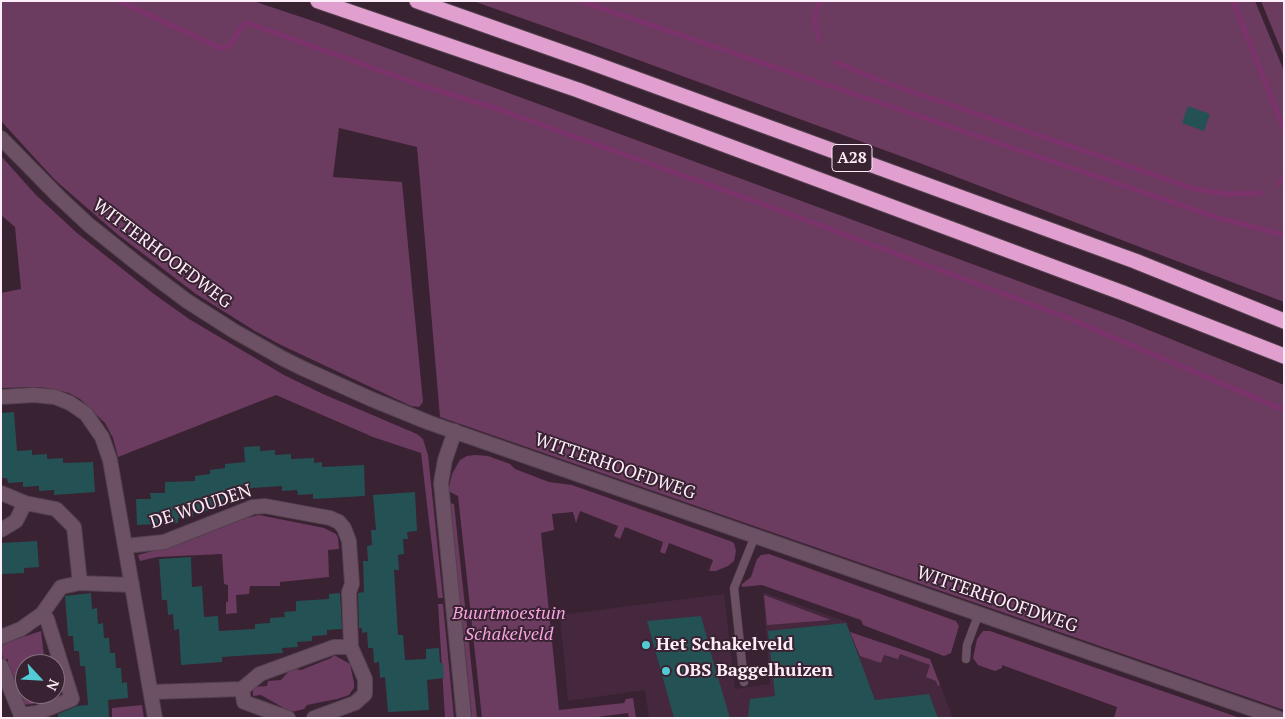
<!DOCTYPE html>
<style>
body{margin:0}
#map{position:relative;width:1285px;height:719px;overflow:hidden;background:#392232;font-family:"PT Serif",serif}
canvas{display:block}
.frame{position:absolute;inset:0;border:2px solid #fdedf8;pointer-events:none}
.north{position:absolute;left:15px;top:654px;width:50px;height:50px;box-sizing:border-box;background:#392232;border:1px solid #877381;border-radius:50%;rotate:115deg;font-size:14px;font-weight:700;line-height:20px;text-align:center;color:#fdedf8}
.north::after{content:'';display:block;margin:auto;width:18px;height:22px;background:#51ccd4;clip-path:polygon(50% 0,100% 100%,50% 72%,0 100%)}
</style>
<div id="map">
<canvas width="1285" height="719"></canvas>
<div class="frame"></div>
<div class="north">N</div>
</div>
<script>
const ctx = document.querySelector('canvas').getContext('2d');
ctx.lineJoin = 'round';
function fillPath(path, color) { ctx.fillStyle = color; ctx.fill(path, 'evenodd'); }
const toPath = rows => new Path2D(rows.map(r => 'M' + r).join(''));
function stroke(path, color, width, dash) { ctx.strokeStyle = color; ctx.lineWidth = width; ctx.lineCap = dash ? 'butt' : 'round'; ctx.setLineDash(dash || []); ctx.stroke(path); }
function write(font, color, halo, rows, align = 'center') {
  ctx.font = font + ' "PT Serif",serif'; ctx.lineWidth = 4; ctx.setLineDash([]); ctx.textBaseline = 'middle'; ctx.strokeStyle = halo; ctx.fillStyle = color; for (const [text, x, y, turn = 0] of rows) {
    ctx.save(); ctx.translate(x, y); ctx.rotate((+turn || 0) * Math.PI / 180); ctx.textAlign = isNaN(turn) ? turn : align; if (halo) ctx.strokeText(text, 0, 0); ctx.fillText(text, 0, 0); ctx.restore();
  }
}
const built = toPath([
 [763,592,847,622,850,632,930,659,953,718,649,718,645,690,568,701,560,615,724,594,735,689,770,684]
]);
const green = toPath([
 [1,1,253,1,319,23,1124,320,1284,385,1284,710,440,417,417,147,339,128,333,177,402,182,423,402,419,407,411,406,281,345,255,331,196,294,117,234,55,180,1,121],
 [473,1,1255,1,1284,71,1284,302,925,165,592,43],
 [1261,1,1284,1,1284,57],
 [1,156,36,195,77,233,154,294,189,319,284,375,323,394,417,434,423,439,428,455,443,598,438,598,421,453,373,437,276,395,118,457,113,438,105,423,80,399,69,393,52,389,37,387,1,388,1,293,21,289,15,227,1,215],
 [475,455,488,456,510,464,515,469,549,482,572,485,730,541,734,543,736,551,734,561,728,566,716,571,709,571,713,560,669,543,665,554,660,552,663,542,625,527,620,539,614,536,618,526,580,511,576,523,573,512,552,514,554,530,541,533,559,710,624,703,626,699,633,698,636,718,629,718,628,713,590,718,482,718,458,496,448,491,452,474,460,460,467,456],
 [450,503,454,504,477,718,472,718],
 [259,515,324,528,336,534,338,538,339,549,328,550,329,577,280,582,280,586,250,586,249,594,236,595,237,613,226,614,226,602,228,602,228,585,224,584,222,554,157,557,140,561,138,555,185,542,246,518],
 [769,554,956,621,959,626,951,653,944,656,863,625,861,620,762,585,742,587,742,584,751,577,757,559,761,555],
 [764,595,831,620,767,625],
 [438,604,443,604,454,718,445,718],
 [41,631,44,656,48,656,48,664,25,664,25,694,55,694,55,680,58,695,55,700,33,701,33,704,20,705,20,690,15,690,13,675,8,675,8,659,3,660,1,646,5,643],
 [983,631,990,631,1240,718,1114,718,1117,707,1002,665,1002,668,995,671,978,665,973,658,977,639],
 [850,632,930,659,940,685,938,686,936,681,926,677,930,665,900,654,898,659,884,655,881,663,860,656],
 [334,655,350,664,354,683,354,688,349,695,337,699,307,705,304,709,292,712,285,710,282,707,261,695,253,696,253,687,267,686,268,681,281,680,289,671,295,669,301,670,331,658],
 [142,705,144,718,112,718,112,708]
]);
const stream = toPath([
 [119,1,220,48,229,46,242,27,245,24,248,23,423,86,489,106,779,210,1063,316,1284,410],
 [580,1,1219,218,1284,235],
 [1233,1,1284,129],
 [819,40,815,22,816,10,820,1],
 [836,62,881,81,1195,189,1226,194,1261,193],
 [1279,184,1284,176]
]);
const building = toPath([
 [1188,106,1210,114,1204,131,1182,123],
 [14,412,17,451,32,450,32,455,47,454,47,459,63,458,63,463,93,462,95,492,54,495,54,490,39,491,39,486,23,487,23,482,8,483,7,478,1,478,1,413],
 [260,446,260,451,275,450,275,455,291,454,291,459,314,458,314,463,322,462,322,467,364,465,365,496,313,499,313,494,298,495,297,490,282,491,282,486,237,489,238,499,222,500,223,505,208,506,208,511,193,512,193,517,178,518,178,523,137,525,136,499,151,499,150,493,165,493,165,482,195,481,195,476,210,474,210,470,225,468,225,464,245,462,244,447],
 [415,492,417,531,407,532,408,539,403,539,404,554,398,555,399,570,394,570,398,635,403,635,405,660,426,659,426,649,439,648,440,663,443,663,444,678,427,680,429,710,388,712,385,677,380,678,379,662,374,663,373,648,368,648,367,632,362,633,362,628,359,628,358,593,364,592,363,561,368,561,367,546,372,545,371,530,376,530,373,495],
 [37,541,39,567,24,568,24,573,1,574,1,543],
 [191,557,192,587,202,586,204,617,218,616,219,631,255,629,255,624,270,623,270,618,285,617,284,612,296,611,296,601,329,599,329,594,340,593,342,629,327,630,327,635,312,636,312,641,297,642,298,647,282,648,283,653,222,657,222,662,181,665,179,629,174,630,173,614,168,615,167,600,162,600,159,559],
 [91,593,92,609,97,608,98,624,103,623,104,638,109,638,110,653,115,653,116,668,121,668,122,683,127,682,128,698,108,700,109,718,58,718,58,714,77,706,88,705,85,666,80,666,79,651,74,651,73,636,68,636,65,596],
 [701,616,714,664,730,718,674,718,647,621],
 [846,623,875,700,929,694,938,718,748,718,750,699,775,696,768,631]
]);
const service = toPath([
 [966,659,967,645,979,613],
 [744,682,734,588,755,536]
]);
const minor = toPath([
 [1,493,25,503,56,509,74,527,80,583],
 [1,530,16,521,25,503],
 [125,546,164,542,253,507,265,506,330,518,339,522,344,528,349,541,352,584,349,592,351,647,365,679,365,694,355,703,314,718],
 [1,637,21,629,42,614,61,587,80,583,132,585],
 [1,666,21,715,37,713,72,699,47,619,42,614],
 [242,689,260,674,334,647,351,647],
 [152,692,242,689,244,702,288,718]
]);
const tertiary = toPath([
 [1,138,59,197,89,225,139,265,187,301,234,331,282,358,302,368,371,399,430,423,1278,718],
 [1,397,34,395,55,397,70,403,86,414,102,437,110,460,155,718],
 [455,431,445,460,441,483,464,718]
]);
const motorway = toPath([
 [318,1,578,90,1123,293,1284,356],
 [417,1,587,61,1135,261,1284,321]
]);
const markers = [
 [646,645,5,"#51ccd4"],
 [666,671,5,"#51ccd4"]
];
const shields = [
 [852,158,40]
];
const shieldNames = [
 ["A28",852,158]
];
const streetNames = [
 ["WITTERHOOFDWEG",162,254,37],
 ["WITTERHOOFDWEG",615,467,19],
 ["DE WOUDEN",201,507,-18],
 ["WITTERHOOFDWEG",997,600,19]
];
const parkNames = [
 ["Buurtmoestuin",509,614],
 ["Schakelveld",509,635]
];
const poiNames = [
 ["Het Schakelveld",656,645],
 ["OBS Baggelhuizen",676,671]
];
fillPath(built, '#45283d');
fillPath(green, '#6c3b60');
stroke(stream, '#7c336b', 5);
fillPath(building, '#245154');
stroke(service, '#54404f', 9);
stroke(minor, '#54404f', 16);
stroke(tertiary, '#54404f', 16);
stroke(motorway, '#54404f', 17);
stroke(service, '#6b5163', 8);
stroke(minor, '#6b5163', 14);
stroke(tertiary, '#6b5163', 14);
stroke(motorway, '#e09fce', 15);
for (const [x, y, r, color] of markers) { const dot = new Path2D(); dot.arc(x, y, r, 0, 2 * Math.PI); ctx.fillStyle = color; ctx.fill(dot); stroke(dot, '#392232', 2); }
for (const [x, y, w] of shields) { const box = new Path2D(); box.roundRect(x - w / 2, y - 13.5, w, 27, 4); ctx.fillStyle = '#392232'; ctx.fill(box); stroke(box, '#fdedf8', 1); }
write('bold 16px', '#fdedf8', null, shieldNames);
write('18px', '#fdedf8', '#392232', streetNames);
write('italic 18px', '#f6a3df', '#392232', parkNames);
write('bold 18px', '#fdedf8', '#392232', poiNames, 'left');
</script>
